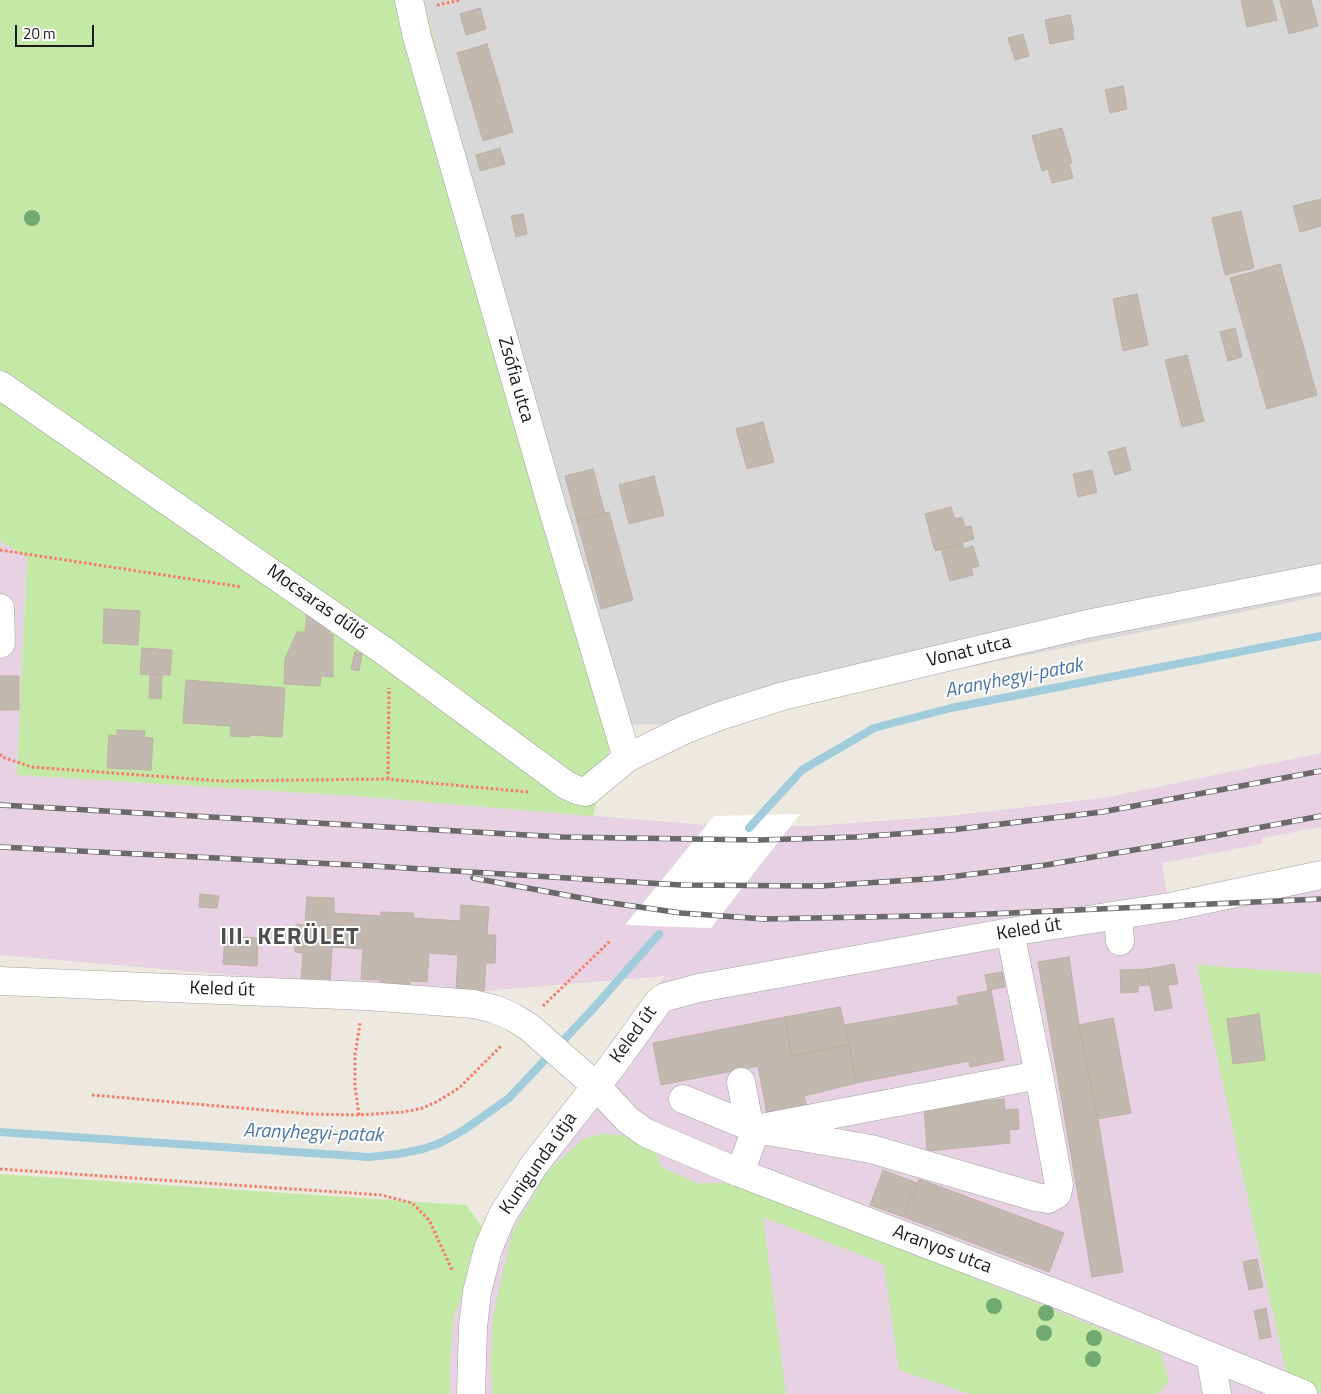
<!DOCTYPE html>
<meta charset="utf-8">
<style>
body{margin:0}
#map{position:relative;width:1321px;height:1394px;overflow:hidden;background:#ede9e0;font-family:"Titillium Web",sans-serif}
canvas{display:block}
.scale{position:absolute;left:15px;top:25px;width:79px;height:22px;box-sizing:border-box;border:2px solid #1b1b1b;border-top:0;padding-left:6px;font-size:15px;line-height:18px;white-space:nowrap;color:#1b1b1b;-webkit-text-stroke:4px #fff;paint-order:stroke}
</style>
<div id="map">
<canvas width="1321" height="1394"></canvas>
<div class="scale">20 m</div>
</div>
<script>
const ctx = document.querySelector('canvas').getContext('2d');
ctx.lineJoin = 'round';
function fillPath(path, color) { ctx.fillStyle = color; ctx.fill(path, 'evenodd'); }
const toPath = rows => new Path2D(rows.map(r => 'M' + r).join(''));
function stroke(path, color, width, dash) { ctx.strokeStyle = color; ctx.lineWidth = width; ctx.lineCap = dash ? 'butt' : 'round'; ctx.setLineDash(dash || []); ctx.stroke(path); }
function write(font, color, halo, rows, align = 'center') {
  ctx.font = font + ' "Titillium Web",sans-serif'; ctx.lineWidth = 4; ctx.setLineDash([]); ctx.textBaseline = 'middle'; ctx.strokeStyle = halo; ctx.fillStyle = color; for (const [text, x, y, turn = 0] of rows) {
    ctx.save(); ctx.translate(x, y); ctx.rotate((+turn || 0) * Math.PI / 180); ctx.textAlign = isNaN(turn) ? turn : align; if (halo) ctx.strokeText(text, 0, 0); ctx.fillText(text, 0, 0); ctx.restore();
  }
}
const residential = toPath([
 [424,0,1321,0,1321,596,685,724,616,725,546,476]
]);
const industrial = toPath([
 [0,541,27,556,17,775,355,796,705,825,812,826,948,816,1104,798,1321,753,1321,827,1262,838,1262,844,1162,863,1169,907,1321,880,1321,1394,450,1394,450,1364,453,1320,484,1229,665,976,484,991,301,981,0,955]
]);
const grass = toPath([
 [0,0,424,0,546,476,616,725,593,816,355,796,17,775,27,557,0,541],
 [1197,965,1321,974,1321,1393,1288,1381],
 [601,1134,622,1135,657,1153,660,1166,696,1183,726,1183,962,1273,1161,1353,1169,1381,1158,1394,970,1394,899,1370,884,1264,763,1217,786,1394,493,1394,491,1370,492,1321,512,1233,546,1173,583,1139],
 [0,1174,466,1205,484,1229,453,1320,450,1364,450,1394,0,1394]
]);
const pier = toPath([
 [800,814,711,928,625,925,714,816]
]);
const stream = toPath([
 [749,828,802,770,874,728,951,708,1321,636],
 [0,1132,369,1157,398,1154,423,1149,440,1143,464,1130,509,1098,591,1011,659,934]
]);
const building = toPath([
 [1241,0,1272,0,1277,20,1247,27,1241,0],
 [1280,0,1311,0,1318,26,1289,34,1280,0],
 [480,8,486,29,466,35,460,14,480,8],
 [1070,15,1074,32,1072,32,1074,39,1050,44,1045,20,1070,15],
 [1023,34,1029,56,1015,60,1008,38,1023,34],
 [487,44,513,132,483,141,457,53,487,44],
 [1123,86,1127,109,1110,113,1105,90,1123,86],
 [1062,128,1072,163,1069,163,1073,178,1052,183,1048,169,1042,171,1032,136,1062,128],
 [500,148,505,164,480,171,476,155,500,148],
 [1321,199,1321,226,1300,232,1293,206,1321,199],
 [1241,211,1254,268,1225,275,1212,218,1241,211],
 [523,214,527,234,516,237,511,216,523,214],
 [1280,264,1317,395,1267,409,1230,278,1280,264],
 [1137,294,1148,345,1123,351,1113,299,1137,294],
 [1235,328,1242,357,1228,361,1220,332,1235,328],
 [1187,355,1204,421,1182,427,1165,360,1187,355],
 [763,422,774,462,747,469,736,429,763,422],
 [1125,447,1131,470,1115,475,1108,452,1125,447],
 [593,469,605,514,577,521,565,476,593,469],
 [1092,470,1097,492,1078,497,1073,474,1092,470],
 [654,476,664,515,629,524,619,485,654,476],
 [951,507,955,519,962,517,965,527,971,526,974,539,935,551,925,514,951,507],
 [609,512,633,600,601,609,577,521,609,512],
 [962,543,964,549,973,546,979,566,971,568,973,575,950,581,941,549,962,543],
 [104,609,140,611,138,645,103,643,104,609],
 [307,614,330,628,329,634,333,635,333,677,321,676,320,686,284,684,285,659,297,632,305,632,307,614],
 [142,648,172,650,170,675,140,674,142,648],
 [355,652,362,654,359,671,351,669,355,652],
 [150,674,162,675,161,699,149,698,150,674],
 [0,676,19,676,19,710,0,710,0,676],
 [186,680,285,688,282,737,250,735,250,737,230,736,231,726,183,723,186,680],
 [117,730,145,731,144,737,153,738,151,770,107,768,109,735,117,736,117,730],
 [200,894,219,896,217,908,199,907,200,894],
 [307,897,334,898,334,913,381,916,381,912,414,913,413,918,460,921,461,905,489,907,487,935,496,935,495,963,486,963,484,991,456,990,458,955,429,953,427,982,410,981,410,986,381,984,381,980,361,979,363,949,332,947,330,983,301,981,303,953,295,952,296,924,305,925,307,897],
 [225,936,258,938,257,966,223,964,225,936],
 [1069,957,1079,1025,1098,1119,1123,1272,1092,1277,1038,962,1069,957],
 [1174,964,1178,984,1168,985,1172,1008,1155,1011,1147,969,1174,964],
 [1147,969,1150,985,1138,986,1138,992,1121,993,1120,970,1147,969],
 [1002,972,1005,987,988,990,985,975,1002,972],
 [991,990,1004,1060,970,1067,969,1061,856,1083,845,1025,959,1005,957,997,991,990],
 [840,1007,849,1045,792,1056,785,1017,840,1007],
 [1259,1014,1265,1060,1233,1064,1227,1019,1259,1014],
 [785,1017,792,1056,849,1045,856,1083,804,1096,807,1106,767,1114,758,1066,661,1085,653,1043,785,1017],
 [1113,1018,1131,1113,1098,1119,1079,1025,1113,1018],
 [1004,1099,1005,1110,1018,1109,1019,1129,1009,1130,1010,1143,927,1151,924,1106,1004,1099],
 [883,1170,917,1183,904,1217,870,1205,883,1170],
 [919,1179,1064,1233,1049,1272,904,1217,919,1179],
 [1257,1259,1263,1287,1249,1290,1243,1262,1257,1259],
 [1266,1308,1271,1337,1260,1339,1254,1311,1266,1308]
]);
const path = toPath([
 [437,5,461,0],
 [0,550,242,587],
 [0,754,2,757,32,767,222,781,388,779,528,792],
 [388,779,389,688],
 [543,1006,611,940],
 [92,1095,310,1114,359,1115,403,1112,423,1108,438,1101,459,1088,502,1045],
 [359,1115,355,1087,355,1055,360,1023],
 [0,1169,381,1195,412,1203,429,1220,453,1272]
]);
const minor = toPath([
 [409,0,417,37,550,500,627,758],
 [0,385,387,653,566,785,577,790,586,792,627,758,684,730,720,716,783,696,1087,624,1321,578],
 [0,608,1,643,0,644],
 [1118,916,1120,941],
 [0,981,366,996,474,1004,494,1009,513,1017,529,1027,596,1086,628,1120,646,1133,740,1173,1068,1298,1303,1394],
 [741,1082,749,1124],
 [683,1099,756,1129,1039,1075],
 [740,1173,756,1129,871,1149,1036,1197,1048,1199,1057,1194,1059,1185,1039,1075,1010,932],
 [1210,1356,1217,1394],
 [471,1394,473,1327,477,1292,488,1249,502,1216,534,1165,612,1066,659,1001,665,997,699,988,1010,932,1170,907,1321,875]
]);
const rail = toPath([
 [0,805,562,837,759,840,856,837,951,830,1102,812,1321,771],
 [0,847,374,866,681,885,821,886,941,878,1046,865,1204,838,1321,816],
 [473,878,598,901,681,913,764,919,966,915,1321,899]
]);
const trees = [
 [32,218],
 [994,1306],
 [1046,1313],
 [1044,1333],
 [1094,1338],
 [1093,1359]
];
const streetNames = [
 ["Zsófia utca",515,380,74],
 ["Mocsaras dűlő",316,603,35],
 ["Vonat utca",969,652,-13],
 ["Keled út",1029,930,-9],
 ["Keled út",222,990,2],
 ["Keled út",634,1035,-54],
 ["Kunigunda útja",539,1164,-55],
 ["Aranyos utca",942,1250,21]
];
const waterNames = [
 ["Aranyhegyi-patak",1014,679,-11],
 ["Aranyhegyi-patak",313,1134,2]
];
const districtNames = [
 ["III. KERÜLET",290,938]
];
fillPath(residential, '#d9d8d8');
fillPath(industrial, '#e6d2e2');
fillPath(grass, '#c4e8a5');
fillPath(pier, '#fff');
stroke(stream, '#a0ccdb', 8);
fillPath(building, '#c1b8b0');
stroke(building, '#beb0a3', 1);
stroke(minor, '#a2a2a2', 29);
stroke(path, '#fa7864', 3, [2.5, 2.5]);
stroke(minor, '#fff', 28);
stroke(rail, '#696969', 5.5);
stroke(rail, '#fff', 4, [11]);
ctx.fillStyle = '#71aa71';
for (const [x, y] of trees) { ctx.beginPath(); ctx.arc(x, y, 8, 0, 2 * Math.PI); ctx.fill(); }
write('19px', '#1b1b1b', '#fff', streetNames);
write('italic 20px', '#4876a9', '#fff', waterNames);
ctx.letterSpacing = '1px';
write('bold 24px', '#4e4e4e', '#fff', districtNames);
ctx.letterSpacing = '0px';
</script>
